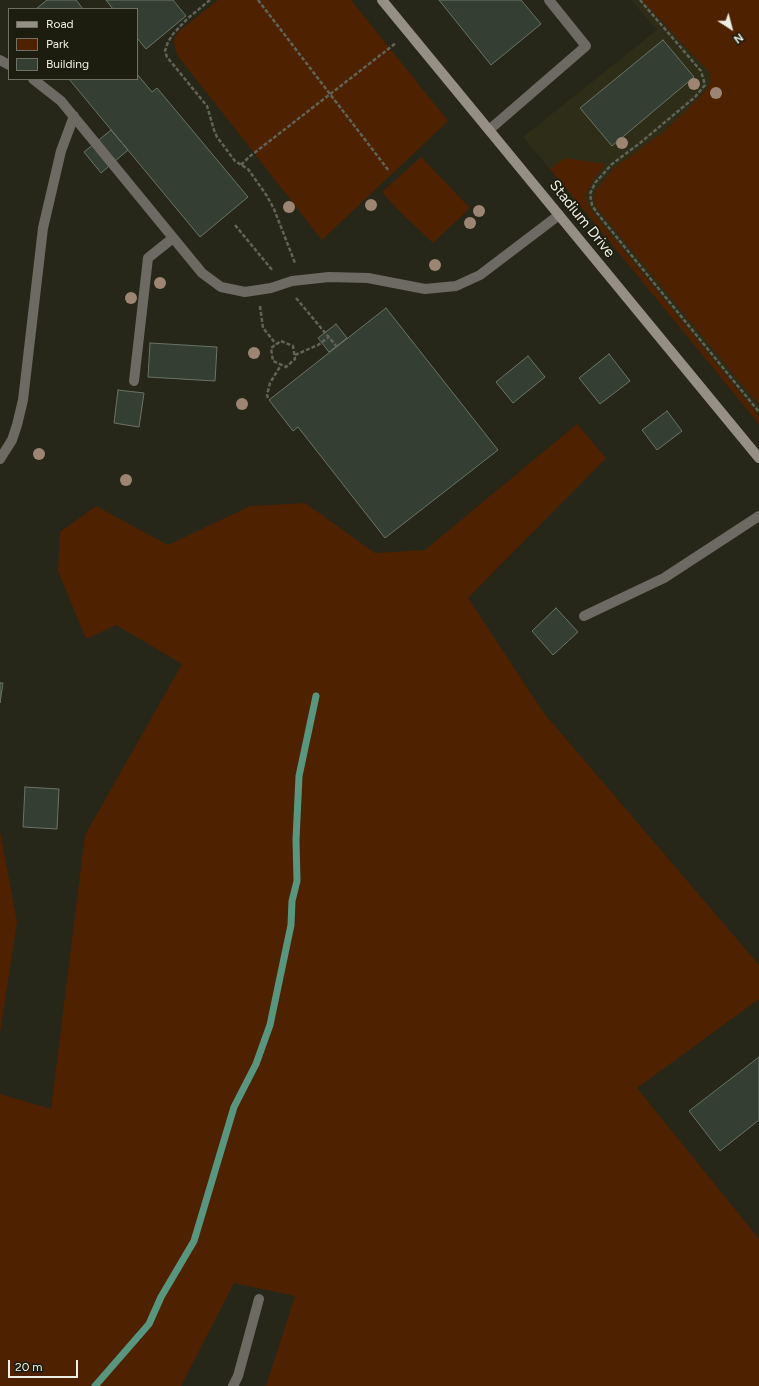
<!DOCTYPE html>
<style>
body{margin:0}
#map{position:relative;width:759px;height:1386px;overflow:hidden;background:#262719;font-family:Figtree,sans-serif}
canvas{display:block}
.legend{position:absolute;left:8px;top:8px;width:130px;height:72px;box-sizing:border-box;background:#1d1d0f;border:1px solid #707164;margin:0;padding:5px 7px;list-style:none;font-size:12px;color:#edeee4}
.legend li{display:flex;align-items:center;gap:8px;height:20px}
.legend b{width:20px;border:1px solid #707164}
.north{position:absolute;left:711px;top:8px;width:40px;height:40px;-webkit-text-stroke:3px #1d1d0f;paint-order:stroke;rotate:144deg;font-size:11px;font-weight:700;line-height:16px;text-align:center;color:#edeee4}
.north::after{content:'';display:block;margin:auto;width:14px;height:18px;background:#edeee4;clip-path:polygon(50% 0,100% 100%,50% 72%,0 100%)}
.scale{position:absolute;left:8px;top:1360px;width:70px;height:18px;box-sizing:border-box;border:2px solid #edeee4;border-top:0;padding-left:5px;font-size:12px;line-height:14px;white-space:nowrap;color:#edeee4;-webkit-text-stroke:3px #1d1d0f;paint-order:stroke}
</style>
<div id="map">
<canvas width="759" height="1386"></canvas>
<ul class="legend">
<li><b style="height:5px;background:#968f85"></b>Road</li>
<li><b style="height:11px;background:#4e2101"></b>Park</li>
<li><b style="height:11px;background:#353e32"></b>Building</li>
</ul>
<div class="north">N</div>
<div class="scale">20 m</div>
</div>
<script>
const ctx = document.querySelector('canvas').getContext('2d');
ctx.lineJoin = 'round';
function fillPath(path, color) { ctx.fillStyle = color; ctx.fill(path, 'evenodd'); }
const toPath = rows => new Path2D(rows.map(r => 'M' + r).join(''));
function stroke(path, color, width, dash) { ctx.strokeStyle = color; ctx.lineWidth = width; ctx.lineCap = dash ? 'butt' : 'round'; ctx.setLineDash(dash || []); ctx.stroke(path); }
function write(font, color, halo, rows, align = 'center') {
  ctx.font = font + ' Figtree,sans-serif'; ctx.lineWidth = 3.5; ctx.setLineDash([]); ctx.textBaseline = 'middle'; ctx.strokeStyle = halo; ctx.fillStyle = color; for (const [text, x, y, turn = 0] of rows) {
    ctx.save(); ctx.translate(x, y); ctx.rotate((+turn || 0) * Math.PI / 180); ctx.textAlign = isNaN(turn) ? turn : align; if (halo) ctx.strokeText(text, 0, 0); ctx.fillText(text, 0, 0); ctx.restore();
  }
}
const built = toPath([
 [631,0,759,0,759,423,597,225,523,137,657,30]
]);
const green = toPath([
 [218,0,351,0,448,121,322,240,178,56,175,49,174,41,175,36,178,32],
 [642,0,759,0,759,405,596,207,594,200,595,191,615,167,662,133,695,102,705,91,711,82,709,72],
 [421,157,470,208,433,243,398,210,382,192],
 [565,158,606,164,595,177,586,194,587,201,591,210,759,416,759,424,550,169],
 [577,424,606,458,468,598,543,712,759,965,759,999,637,1088,759,1239,759,1386,266,1386,295,1296,234,1283,181,1386,0,1386,0,1094,51,1109,85,835,182,664,116,625,86,639,58,571,60,532,96,506,168,545,250,506,305,503,375,553,425,550],
 [0,831,17,922,0,1033]
]);
const stream = toPath([
 [95,1386,149,1324,161,1297,194,1241,234,1107,256,1064,270,1025,291,925,292,901,297,881,296,840,299,776,316,696]
]);
const building = toPath([
 [47,0,76,0,83,9,36,9,47,0],
 [106,0,173,0,186,16,146,49,137,38,137,9,113,9,106,0],
 [439,0,521,0,541,24,491,65,439,0],
 [663,40,694,77,612,146,580,108,663,40],
 [137,74,152,92,157,88,248,197,200,237,69,79,137,79,137,74],
 [111,130,128,150,101,173,84,152,111,130],
 [386,308,498,450,385,538,298,427,293,431,269,400,386,308],
 [336,324,347,338,329,352,318,338,336,324],
 [150,343,217,347,215,381,148,377,150,343],
 [609,354,630,381,600,404,579,378,609,354],
 [528,356,545,377,513,403,496,382,528,356],
 [118,390,144,393,139,427,114,423,118,390],
 [667,411,682,431,657,450,642,430,667,411],
 [556,608,578,632,553,655,532,631,556,608],
 [0,683,3,683,0,703,0,683],
 [25,787,59,789,57,829,23,827,25,787],
 [759,1057,759,1120,720,1151,689,1111,759,1057]
]);
const path = toPath([
 [210,0,187,19,173,34,168,42,165,51,167,57,207,106,214,130,217,137,235,161,248,169,267,196,274,209,295,263],
 [258,0,389,171],
 [640,0,701,71,705,85,695,97,640,143,612,164,595,183,590,194,592,205,597,213,759,412],
 [241,165,249,157,396,43],
 [235,225,273,271],
 [296,298,337,347],
 [260,306,263,328,276,344],
 [281,341,293,346,295,359,286,367,273,361,271,348,281,341],
 [295,355,318,345,329,337],
 [268,398,267,395,270,383,281,365]
]);
const lane = toPath([
 [0,60,9,65],
 [33,79,61,101,202,273,221,287,245,292,271,288,292,281,329,277,368,278,425,289,456,286,480,275,559,215],
 [489,130,586,46,549,0],
 [134,381,148,258,173,238],
 [0,459,12,440,17,425,23,400,43,228,61,151,74,116],
 [584,616,664,578,759,516]
]);
const street = toPath([
 [233,1386,238,1376,259,1299]
]);
const secondary = toPath([
 [382,0,759,458]
]);
const trees = [
 [694,84],
 [716,93],
 [622,143],
 [371,205],
 [289,207],
 [479,211],
 [470,223],
 [435,265],
 [160,283],
 [131,298],
 [254,353],
 [242,404],
 [39,454],
 [126,480]
];
const streetNames = [
 ["Stadium Drive",582,219,51]
];
fillPath(built, '#2d2d18');
fillPath(green, '#4e2101');
stroke(stream, '#589680', 7);
fillPath(building, '#353e32');
stroke(building, '#6a7466', 1);
stroke(path, '#626357', 2.5, [4, 2]);
stroke(lane, '#6d6963', 10);
stroke(street, '#6d6963', 10);
stroke(secondary, '#968f85', 10);
ctx.fillStyle = '#9c8572';
for (const [x, y] of trees) { ctx.beginPath(); ctx.arc(x, y, 6, 0, 2 * Math.PI); ctx.fill(); }
write('15px', '#edeee4', '#1d1d0f', streetNames);
</script>
